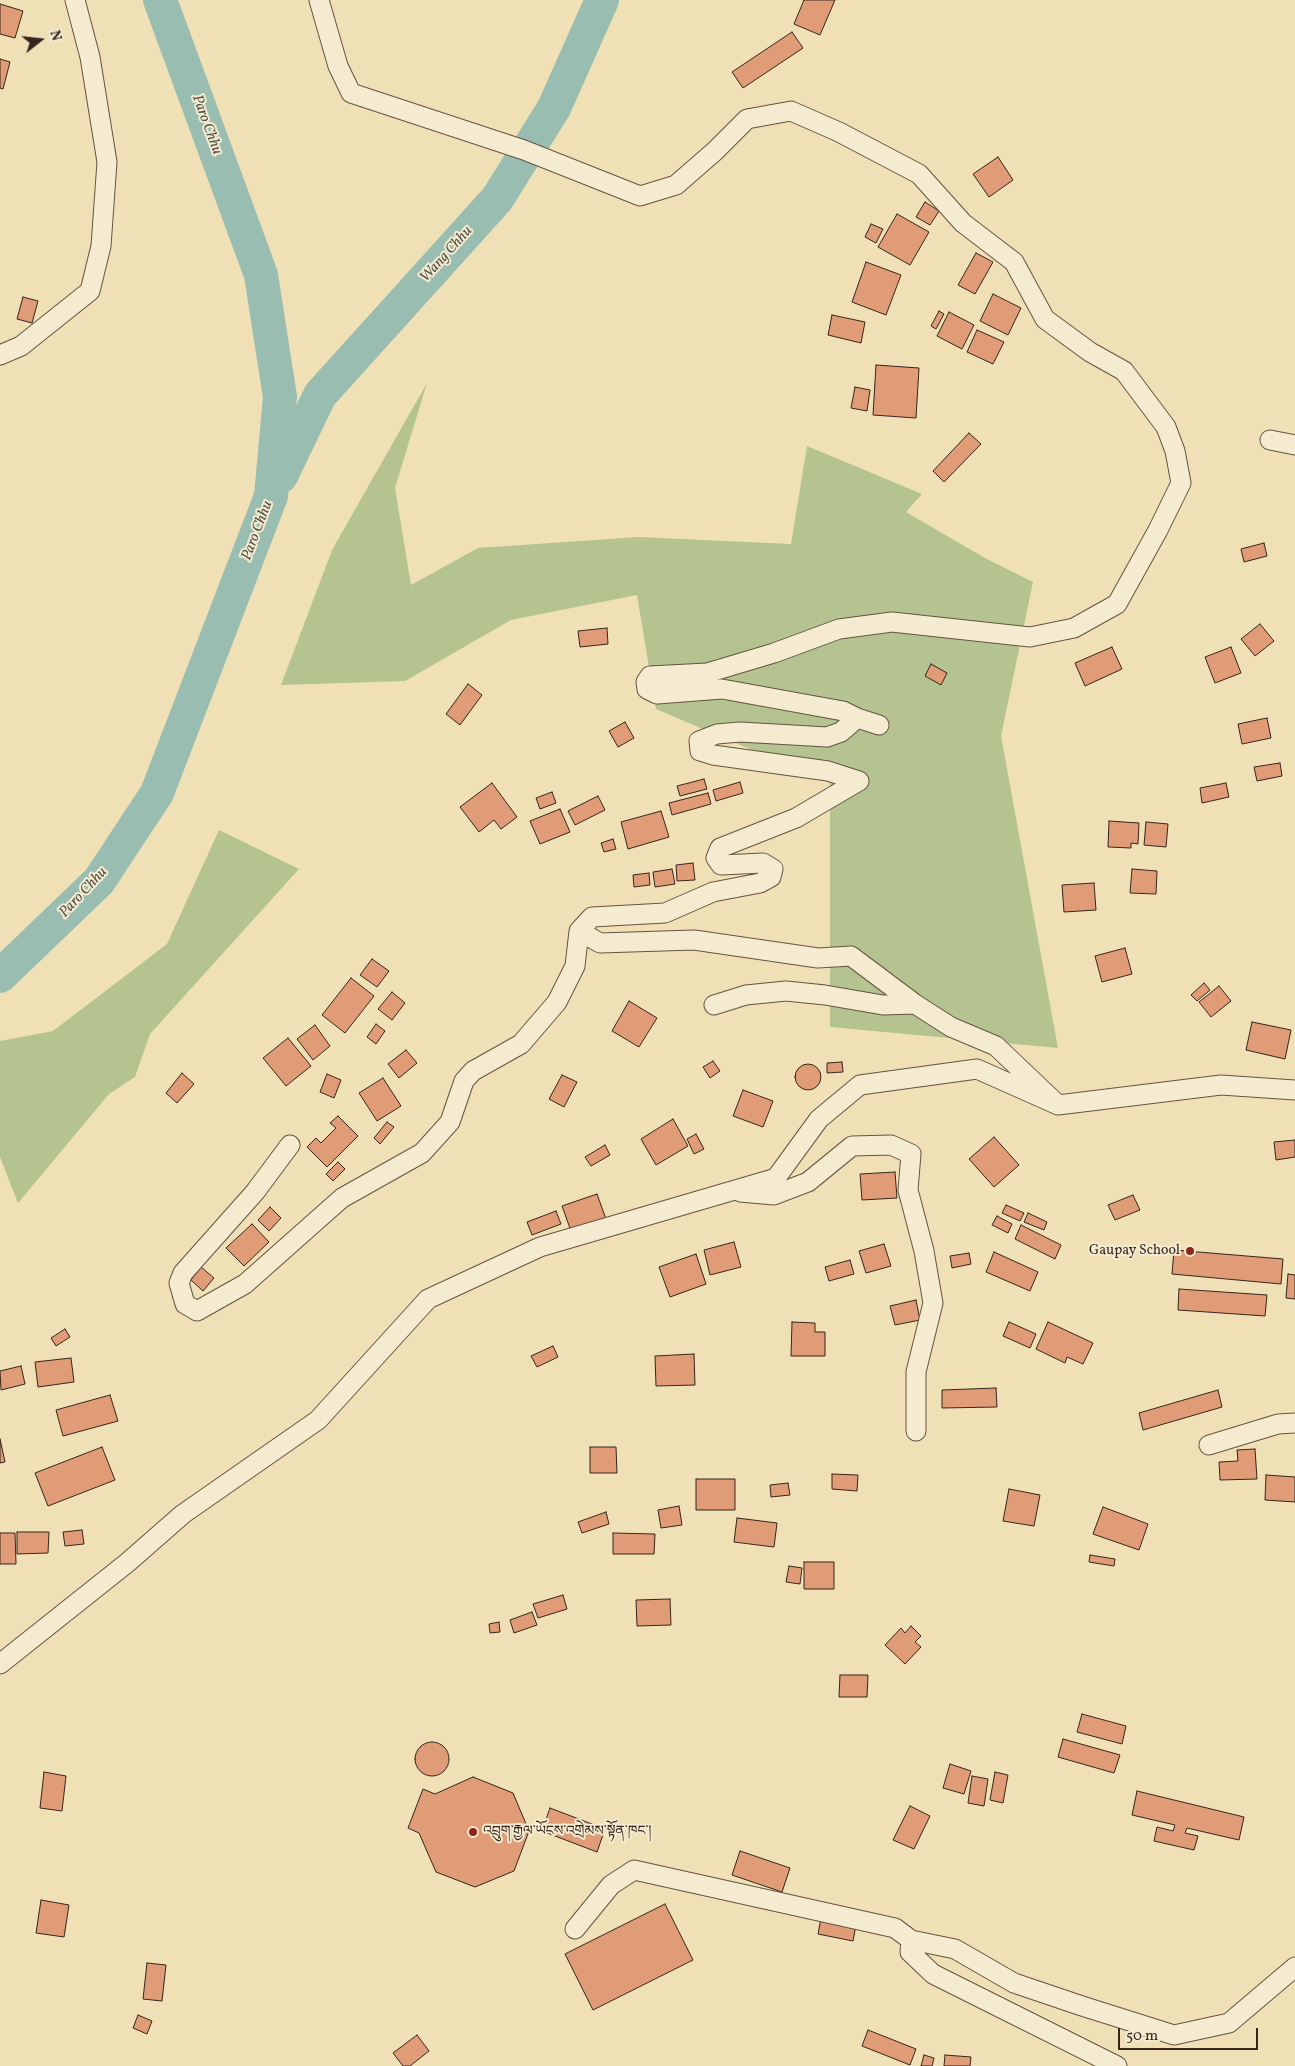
<!DOCTYPE html>
<meta charset="utf-8">
<style>
body{margin:0}
#map{position:relative;width:1295px;height:2066px;overflow:hidden;background:#f0e0b6;font-family:Vollkorn,serif}
canvas{display:block}
.north{position:absolute;left:15px;top:15px;width:50px;height:50px;-webkit-text-stroke:4px #f5ebd0;paint-order:stroke;rotate:74deg;font-size:14px;font-weight:700;line-height:20px;text-align:center;color:#35251c}
.north::after{content:'';display:block;margin:auto;width:18px;height:22px;background:#35251c;clip-path:polygon(50% 0,100% 100%,50% 72%,0 100%)}
.scale{position:absolute;left:1118px;top:2028px;width:140px;height:22px;box-sizing:border-box;border:2px solid #35251c;border-top:0;padding-left:6px;font-size:15px;line-height:18px;white-space:nowrap;color:#35251c;-webkit-text-stroke:4px #f5ebd0;paint-order:stroke}
</style>
<div id="map">
<canvas width="1295" height="2066"></canvas>
<div class="north">N</div>
<div class="scale">50 m</div>
</div>
<script>
const ctx = document.querySelector('canvas').getContext('2d');
ctx.lineJoin = 'round';
function fillPath(path, color) { ctx.fillStyle = color; ctx.fill(path, 'evenodd'); }
const toPath = rows => new Path2D(rows.map(r => 'M' + r).join(''));
function stroke(path, color, width, dash) { ctx.strokeStyle = color; ctx.lineWidth = width; ctx.lineCap = dash ? 'butt' : 'round'; ctx.setLineDash(dash || []); ctx.stroke(path); }
function write(font, color, halo, rows, align = 'center') {
  ctx.font = font + ' Vollkorn,"Noto Serif Tibetan",serif'; ctx.lineWidth = 4; ctx.setLineDash([]); ctx.textBaseline = 'middle'; ctx.strokeStyle = halo; ctx.fillStyle = color; for (const [text, x, y, turn = 0] of rows) {
    ctx.save(); ctx.translate(x, y); ctx.rotate((+turn || 0) * Math.PI / 180); ctx.textAlign = isNaN(turn) ? turn : align; if (halo) ctx.strokeText(text, 0, 0); ctx.fillText(text, 0, 0); ctx.restore();
  }
}
const green = toPath([
 [427,383,395,488,411,585,478,548,638,537,791,544,807,446,922,494,906,512,985,558,1033,582,1001,736,1058,1048,830,1027,830,783,656,709,637,595,511,620,405,681,281,685,332,550],
 [219,830,299,869,150,1034,135,1077,109,1094,18,1203,0,1157,0,1041,53,1031,167,944]
]);
const river = toPath([
 [281,476,320,395,497,199,554,108,602,0],
 [0,976,99,881,157,793,271,496,280,397,261,275,160,0]
]);
const building = toPath([
 [804,0,835,0,820,35,794,24,804,0],
 [0,4,23,11,15,38,0,34,0,4],
 [792,32,803,48,743,88,732,72,792,32],
 [0,59,10,62,3,89,0,88,0,59],
 [998,157,1013,180,989,197,973,174,998,157],
 [925,202,939,211,930,225,916,217,925,202],
 [897,214,929,232,910,265,878,247,897,214],
 [871,224,883,229,876,243,865,237,871,224],
 [976,253,993,262,975,294,958,285,976,253],
 [866,262,901,275,886,315,852,302,866,262],
 [993,294,1021,308,1008,335,980,321,993,294],
 [23,297,38,301,32,323,17,319,23,297],
 [939,311,944,314,936,329,931,326,939,311],
 [949,312,974,325,962,349,937,336,949,312],
 [832,315,865,322,861,343,828,335,832,315],
 [977,330,1004,342,993,364,967,352,977,330],
 [876,365,919,368,916,418,873,415,876,365],
 [855,387,870,390,867,411,851,408,855,387],
 [969,433,981,444,944,482,933,471,969,433],
 [1264,543,1267,556,1244,562,1241,549,1264,543],
 [1260,624,1274,641,1255,656,1241,639,1260,624],
 [607,628,608,644,580,647,578,631,607,628],
 [1112,647,1122,669,1085,686,1075,663,1112,647],
 [1231,647,1241,673,1215,683,1205,657,1231,647],
 [931,664,947,673,941,685,925,676,931,664],
 [468,684,482,695,460,725,446,714,468,684],
 [1267,718,1271,738,1242,744,1238,724,1267,718],
 [625,722,634,738,618,747,609,731,625,722],
 [1280,763,1282,776,1257,781,1254,767,1280,763],
 [704,779,707,789,680,796,677,786,704,779],
 [740,782,743,793,716,801,713,790,740,782],
 [492,783,517,817,501,829,494,820,479,832,460,807,492,783],
 [1226,783,1229,797,1202,803,1200,788,1226,783],
 [552,792,556,803,540,809,536,798,552,792],
 [708,793,711,804,672,815,669,803,708,793],
 [598,796,605,810,575,825,568,811,598,796],
 [560,809,570,832,540,844,530,821,560,809],
 [661,811,669,837,628,849,621,822,661,811],
 [1109,821,1139,823,1138,844,1131,843,1131,848,1108,847,1109,821],
 [1146,822,1168,824,1166,847,1144,845,1146,822],
 [613,839,616,849,604,852,601,843,613,839],
 [693,863,695,880,677,881,676,865,693,863],
 [672,869,675,884,655,887,653,872,672,869],
 [1132,869,1157,871,1156,894,1130,893,1132,869],
 [649,873,650,885,634,887,633,875,649,873],
 [1094,883,1096,910,1064,912,1062,885,1094,883],
 [1125,948,1132,974,1102,982,1095,956,1125,948],
 [372,959,389,971,377,987,360,975,372,959],
 [351,978,374,996,345,1033,322,1015,351,978],
 [1204,983,1210,990,1197,1001,1191,995,1204,983],
 [1219,986,1231,1001,1211,1017,1199,1002,1219,986],
 [392,992,405,1003,392,1020,378,1009,392,992],
 [629,1001,657,1018,639,1047,612,1031,629,1001],
 [1252,1022,1291,1030,1285,1059,1246,1050,1252,1022],
 [376,1024,385,1031,376,1044,367,1037,376,1024],
 [315,1025,330,1046,313,1060,297,1039,315,1025],
 [288,1038,311,1066,286,1086,263,1058,288,1038],
 [406,1050,417,1063,399,1078,388,1064,406,1050],
 [713,1061,720,1071,710,1078,703,1067,713,1061],
 [842,1062,843,1072,827,1073,827,1063,842,1062],
 '795 1077a13 13 0 1 1 26 0a13 13 0 1 1-26 0Z',
 [182,1073,194,1084,177,1103,166,1093,182,1073],
 [327,1074,341,1080,334,1098,320,1092,327,1074],
 [562,1075,577,1082,564,1107,549,1099,562,1075],
 [383,1078,401,1106,377,1121,359,1093,383,1078],
 [743,1090,773,1101,763,1127,733,1116,743,1090],
 [338,1116,358,1136,327,1167,307,1147,316,1138,321,1143,336,1128,330,1123,338,1116],
 [673,1119,688,1146,656,1165,641,1139,673,1119],
 [387,1122,394,1127,380,1144,374,1138,387,1122],
 [696,1134,704,1149,694,1154,687,1139,696,1134],
 [994,1137,1019,1165,994,1187,969,1159,994,1137],
 [1295,1140,1295,1157,1276,1160,1274,1142,1295,1140],
 [605,1145,610,1155,591,1166,585,1157,605,1145],
 [338,1162,345,1169,333,1181,326,1174,338,1162],
 [895,1172,897,1198,862,1200,860,1174,895,1172],
 [597,1194,606,1219,571,1231,562,1206,597,1194],
 [1133,1195,1140,1210,1115,1220,1108,1205,1133,1195],
 [1006,1205,1024,1213,1020,1221,1002,1213,1006,1205],
 [270,1207,281,1218,269,1231,258,1220,270,1207],
 [556,1211,561,1224,532,1235,527,1222,556,1211],
 [1028,1213,1047,1222,1044,1230,1024,1222,1028,1213],
 [997,1216,1012,1224,1008,1233,992,1225,997,1216],
 [252,1224,269,1242,244,1266,226,1248,252,1224],
 [1021,1225,1061,1245,1055,1259,1015,1239,1021,1225],
 [734,1242,741,1267,710,1275,704,1250,734,1242],
 [884,1244,891,1266,866,1273,859,1251,884,1244],
 [1174,1250,1283,1259,1281,1284,1172,1274,1174,1250],
 [994,1252,1038,1272,1030,1291,986,1272,994,1252],
 [969,1253,971,1264,952,1268,950,1256,969,1253],
 [696,1254,706,1284,670,1297,659,1267,696,1254],
 [850,1260,854,1274,829,1281,825,1267,850,1260],
 [201,1267,214,1278,203,1291,191,1280,201,1267],
 [1288,1274,1295,1275,1295,1299,1286,1298,1288,1274],
 [1179,1289,1267,1295,1265,1316,1178,1310,1179,1289],
 [916,1300,920,1320,895,1325,890,1306,916,1300],
 [792,1322,815,1323,815,1332,825,1332,825,1356,791,1356,792,1322],
 [1009,1322,1036,1334,1030,1348,1003,1336,1009,1322],
 [1048,1322,1093,1343,1083,1364,1067,1357,1065,1363,1036,1349,1048,1322],
 [65,1329,70,1337,56,1346,51,1338,65,1329],
 [553,1346,558,1357,537,1367,531,1356,553,1346],
 [694,1354,695,1385,656,1386,655,1356,694,1354],
 [71,1358,74,1382,38,1387,35,1362,71,1358],
 [21,1366,25,1384,1,1390,0,1371,21,1366],
 [996,1388,997,1407,942,1408,942,1390,996,1388],
 [1218,1390,1222,1407,1143,1430,1139,1413,1218,1390],
 [110,1395,118,1421,63,1436,56,1410,110,1395],
 [0,1439,5,1462,0,1463,0,1439],
 [102,1447,115,1480,48,1506,35,1473,102,1447],
 [590,1447,616,1447,617,1473,590,1473,590,1447],
 [1255,1449,1257,1479,1220,1480,1219,1462,1238,1461,1237,1450,1255,1449],
 [832,1474,858,1475,857,1491,832,1489,832,1474],
 [1266,1475,1295,1477,1295,1502,1265,1500,1266,1475],
 [696,1479,735,1479,735,1510,696,1510,696,1479],
 [788,1483,790,1495,771,1497,770,1485,788,1483],
 [1009,1489,1040,1495,1034,1526,1003,1521,1009,1489],
 [679,1506,682,1525,661,1528,658,1510,679,1506],
 [1103,1507,1148,1524,1139,1550,1093,1534,1103,1507],
 [606,1512,609,1524,582,1533,578,1522,606,1512],
 [737,1518,777,1523,774,1547,734,1542,737,1518],
 [82,1530,84,1544,65,1546,63,1532,82,1530],
 [17,1532,49,1532,48,1553,17,1554,17,1532],
 [0,1533,15,1533,16,1564,0,1564,0,1533],
 [613,1533,655,1534,654,1554,613,1554,613,1533],
 [1090,1555,1115,1559,1114,1566,1089,1562,1090,1555],
 [804,1562,834,1562,834,1589,804,1589,804,1562],
 [789,1566,802,1568,800,1584,786,1582,789,1566],
 [563,1595,567,1609,538,1618,533,1604,563,1595],
 [670,1599,671,1625,637,1626,636,1600,670,1599],
 [532,1612,537,1625,514,1633,510,1620,532,1612],
 [499,1622,500,1632,490,1633,489,1624,499,1622],
 [911,1626,921,1636,915,1642,921,1647,905,1664,885,1645,901,1628,905,1633,911,1626],
 [840,1675,868,1675,867,1697,839,1697,840,1675],
 [1082,1714,1126,1726,1122,1744,1077,1732,1082,1714],
 [1063,1739,1120,1755,1114,1773,1058,1757,1063,1739],
 '415 1759a17 17 0 1 1 34 0a17 17 0 1 1-34 0Z',
 [950,1764,971,1771,964,1794,943,1788,950,1764],
 [44,1772,66,1776,62,1811,40,1808,44,1772],
 [995,1772,1008,1775,1003,1803,990,1800,995,1772],
 [972,1776,988,1779,984,1806,968,1803,972,1776],
 [473,1777,513,1793,529,1831,514,1871,475,1887,436,1872,419,1833,408,1828,423,1789,435,1794,473,1777],
 [1137,1791,1244,1817,1239,1840,1187,1828,1185,1833,1198,1836,1194,1850,1154,1841,1157,1827,1173,1831,1175,1825,1132,1815,1137,1791],
 [910,1806,930,1816,914,1849,893,1840,910,1806],
 [550,1808,605,1829,597,1852,542,1831,550,1808],
 [740,1851,790,1868,782,1892,732,1875,740,1851],
 [41,1900,69,1905,64,1937,36,1933,41,1900],
 [665,1904,693,1960,593,2010,565,1954,665,1904],
 [821,1918,856,1925,853,1941,818,1934,821,1918],
 [147,1963,166,1965,162,2001,143,1999,147,1963],
 [138,2015,152,2021,147,2034,133,2028,138,2015],
 [868,2030,916,2049,910,2065,862,2046,868,2030],
 [417,2035,429,2051,410,2066,403,2066,393,2053,417,2035],
 [924,2055,934,2058,932,2066,921,2066,924,2055],
 [945,2055,971,2057,970,2066,944,2066,945,2055]
]);
const minor = toPath([
 [319,0,338,66,351,93,524,150,640,196,676,185,715,151,747,119,791,111,839,132,919,174,963,223,1014,262,1045,319,1090,352,1124,371,1166,427,1175,451,1181,483,1158,530,1117,604,1074,628,1030,637,892,622,839,629,774,653,707,673,650,676,646,682,647,689,657,694,722,689,843,711,857,718,841,732,827,737,740,732,717,734,699,741,700,751,713,755,828,771,859,781,796,818,720,848,716,858,721,865,763,863,773,869,771,877,760,883,713,892,665,913,592,917,579,931,600,943,694,940,818,958,851,956,915,1004,951,1027,996,1046,1058,1105],
 [0,355,21,346,90,291,101,246,107,162,90,57,75,0],
 [1270,440,1295,445],
 [857,718,879,725],
 [714,1005,746,995,786,991,825,995,883,1005,915,1004],
 [290,1145,255,1192,183,1273,179,1283,185,1304,197,1311,245,1284,342,1198,422,1153,450,1122,464,1081,473,1071,521,1044,557,1002,575,966,579,931],
 [740,1192,774,1195,808,1182,852,1146,891,1145,911,1154,908,1190,924,1251,933,1303,916,1372,916,1431],
 [1209,1445,1278,1424,1295,1423],
 [0,1664,127,1563,183,1514,318,1420,428,1299,540,1247,776,1178,819,1119,860,1085,977,1069,1058,1105,1221,1085,1295,1090],
 [575,1929,611,1885,634,1870,895,1928,911,1940,955,1949,1014,1983,1082,2006,1174,2035,1229,2023,1295,1967],
 [911,1940,910,1952,933,1974,1117,2066]
]);
const markers = [
 [1190,1251,5,"#8f2418"],
 [473,1832,5,"#8f2418"]
];
const poiNames = [
 ["Gaupay School",1180,1251],
 ["འབྲུག་རྒྱལ་ཡོངས་འགྲེམས་སྟོན་ཁང་།",483,1832,"left"]
];
const waterNames = [
 ["Paro Chhu",206,125,70],
 ["Wang Chhu",447,255,-48],
 ["Paro Chhu",258,531,-69],
 ["Paro Chhu",84,893,-47]
];
fillPath(green, '#b5c391');
stroke(river, '#9abdb1', 34);
fillPath(building, '#e09c77');
stroke(building, '#35251c', 1);
stroke(minor, '#645442', 21);
stroke(minor, '#f5ebd0', 19);
for (const [x, y, r, color] of markers) { const dot = new Path2D(); dot.arc(x, y, r, 0, 2 * Math.PI); ctx.fillStyle = color; ctx.fill(dot); stroke(dot, '#f5ebd0', 2); }
write('14px', '#35251c', '#f5ebd0', poiNames, 'right');
write('italic 15px', '#535349', '#f5ebd0', waterNames);
</script>
